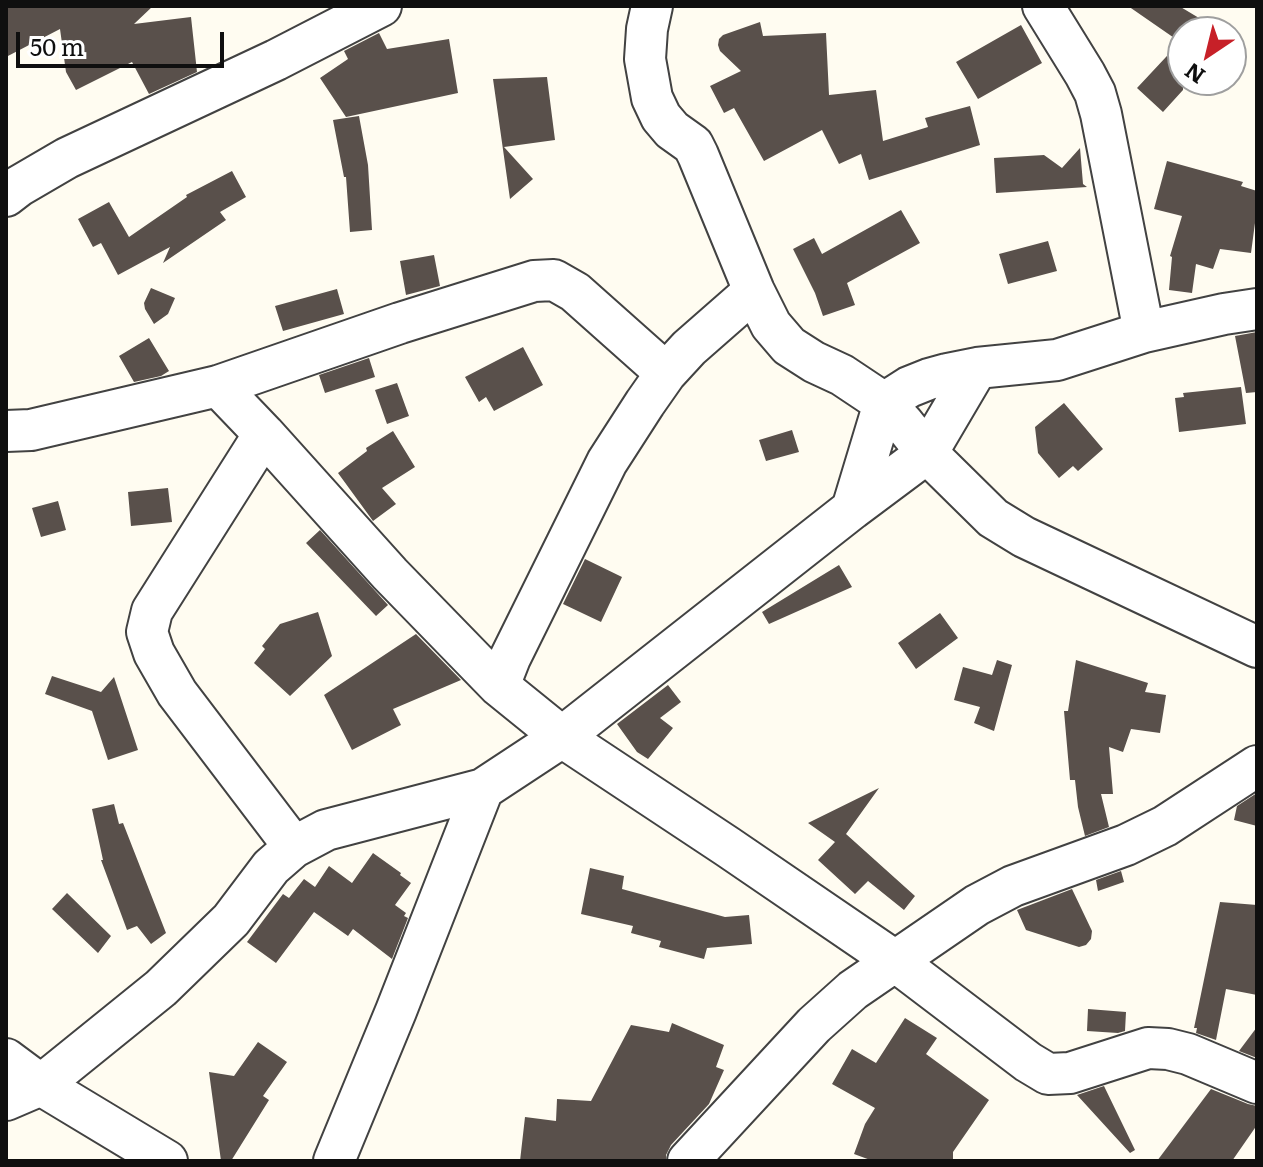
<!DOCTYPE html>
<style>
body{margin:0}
#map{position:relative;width:1263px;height:1167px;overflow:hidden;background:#fffcf1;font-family:Literata,serif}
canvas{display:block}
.frame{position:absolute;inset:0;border:8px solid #0f0f0f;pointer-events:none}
.north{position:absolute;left:1167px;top:16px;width:80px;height:80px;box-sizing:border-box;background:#fff;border:2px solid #9f9f9f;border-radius:50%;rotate:215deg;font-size:22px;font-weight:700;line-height:32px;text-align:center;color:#0f0f0f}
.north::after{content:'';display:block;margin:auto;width:28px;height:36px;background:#c72028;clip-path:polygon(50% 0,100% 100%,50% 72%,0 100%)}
.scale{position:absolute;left:16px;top:32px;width:208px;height:36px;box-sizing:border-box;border:4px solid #0f0f0f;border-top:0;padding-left:10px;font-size:24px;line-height:28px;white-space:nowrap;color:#0f0f0f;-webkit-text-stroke:6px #fff;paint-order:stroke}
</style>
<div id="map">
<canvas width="1263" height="1167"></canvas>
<div class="frame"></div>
<div class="north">N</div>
<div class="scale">50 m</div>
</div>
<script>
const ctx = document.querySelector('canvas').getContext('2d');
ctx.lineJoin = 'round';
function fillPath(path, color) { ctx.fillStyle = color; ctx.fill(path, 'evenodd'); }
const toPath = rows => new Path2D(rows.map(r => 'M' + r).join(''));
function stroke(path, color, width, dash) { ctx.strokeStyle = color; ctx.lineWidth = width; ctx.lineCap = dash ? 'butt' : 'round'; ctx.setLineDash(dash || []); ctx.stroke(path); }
const building = toPath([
 [6,6,153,6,134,24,191,17,197,72,149,94,132,62,76,90,66,72,60,29,6,57],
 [1128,6,1179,6,1199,18,1191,32,1183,32,1183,90,1163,112,1137,88,1180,42],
 [760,22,763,36,826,33,829,95,876,90,883,141,928,127,925,118,970,106,980,145,869,180,861,154,839,164,822,130,764,161,734,108,724,113,710,86,741,71,720,51,718,45,719,39,723,35],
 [1021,25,1042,63,978,99,956,62],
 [379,33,387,49,449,39,458,93,346,117,320,78,348,59,344,51],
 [547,77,555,140,504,147,533,179,510,199,493,79],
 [359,116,368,165,372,230,350,232,346,177,344,177,333,120],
 [1080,148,1083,184,1087,187,996,193,994,158,1044,155,1062,168],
 [1167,161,1243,182,1241,186,1257,191,1257,208,1251,253,1220,249,1213,269,1196,264,1192,293,1169,290,1172,257,1170,256,1182,216,1154,209],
 [232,171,246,197,220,212,226,220,163,263,170,247,118,275,101,243,93,247,78,219,109,202,129,237,187,197,186,195],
 [901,210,920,243,847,283,855,305,823,316,815,293,793,249,814,238,822,254],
 [1048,241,1057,271,1008,284,999,254],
 [434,255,440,286,406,295,400,261],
 [151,288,175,298,168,314,154,324,145,309,144,303],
 [337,289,344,314,283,331,275,306],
 [1257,332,1257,392,1246,393,1235,336],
 [149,338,169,371,161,376,134,382,119,356],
 [523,347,543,385,494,411,486,397,479,402,465,377],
 [369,358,375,377,325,393,319,375],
 [397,383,409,416,387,424,375,390],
 [1241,387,1246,424,1179,432,1175,398,1184,397,1183,393],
 [1064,403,1103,449,1078,471,1073,466,1059,478,1038,453,1035,427],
 [792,430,799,452,766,461,759,440],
 [393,431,415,467,382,488,396,504,373,521,338,473,367,451,366,448],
 [168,488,172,522,131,526,128,492],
 [58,501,66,530,41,537,32,508],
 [320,530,388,605,376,616,306,543],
 [585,559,622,577,601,622,563,604],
 [839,565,852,587,769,624,762,612],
 [318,612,332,656,290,696,254,663,265,649,262,646,280,624],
 [940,613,958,638,916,669,898,643],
 [416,634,461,680,393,709,401,725,352,750,324,695],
 [997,660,1012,665,994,731,974,723,980,707,954,700,963,667,992,675],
 [1076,660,1148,683,1145,692,1166,695,1160,733,1131,729,1123,752,1109,747,1113,794,1101,794,1109,827,1085,836,1078,807,1075,780,1070,780,1064,711,1068,711],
 [52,676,101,692,114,677,138,750,108,760,92,711,45,694],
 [668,685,681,702,660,718,673,728,648,759,637,752,617,724],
 [879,788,846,834,915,896,904,910,868,881,855,894,818,860,835,842,808,823],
 [1257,793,1257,826,1234,820,1237,806],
 [114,804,119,824,123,823,166,933,151,944,137,926,127,930,101,860,103,860,92,809],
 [373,853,401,873,400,875,411,883,395,905,406,913,404,916,408,918,392,959,353,929,348,936,314,912,276,963,247,942,283,894,289,898,304,879,315,887,329,866,352,883],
 [590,868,624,876,622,889,725,917,749,915,752,944,707,948,704,959,659,947,661,941,631,933,633,926,581,914],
 [1121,871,1124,882,1098,891,1096,880],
 [1072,889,1092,931,1091,939,1086,945,1079,947,1026,930,1017,910],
 [67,893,111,936,98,953,52,909],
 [1220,902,1257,905,1257,995,1226,989,1216,1040,1196,1033,1197,1028,1194,1028],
 [1088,1009,1126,1012,1125,1031,1118,1033,1087,1031],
 [905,1018,937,1038,926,1054,989,1100,953,1152,953,1161,873,1161,854,1154,865,1124,875,1108,832,1084,852,1049,876,1063],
 [672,1023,724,1045,716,1067,724,1070,709,1104,671,1145,666,1155,666,1161,520,1161,525,1117,556,1121,557,1099,591,1101,631,1025,669,1032],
 [1257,1027,1257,1058,1239,1051],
 [258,1042,287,1062,263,1096,269,1100,231,1161,221,1161,209,1072,234,1076],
 [1104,1086,1135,1150,1130,1153,1077,1095],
 [1211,1089,1248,1104,1257,1106,1257,1125,1232,1161,1157,1161]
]);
const minor = toPath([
 [652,6,647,29,645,59,652,98,661,117,672,130,693,145,698,155,754,291,771,325,789,346,814,362,842,375,884,403,903,423,927,453,993,518,1024,537,1257,647],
 [1043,6,1085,74,1095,93,1101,114,1144,332],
 [6,196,19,186,67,158,276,60,381,6],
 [218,386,264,434,390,574,499,686,562,737,728,847,895,961,1028,1062,1048,1074,1070,1073,1148,1048,1168,1049,1188,1054,1257,1083],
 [6,431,31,430,218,386,400,323,534,281,554,280,575,292,666,373],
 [852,509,884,403,909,387,929,379,947,374,977,368,1057,360,1144,332,1224,314,1257,309],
 [499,686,510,658,607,462,645,403,666,373,689,348,754,291],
 [294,847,326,830,483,789,562,737,852,509,927,453,977,368],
 [6,1059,41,1085,167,1161],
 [6,1100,41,1085,161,988,231,920,271,867,294,847,177,693,154,653,147,632,152,611,264,434],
 [334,1161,396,1011,483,789],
 [688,1161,814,1025,853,990,977,905,1013,886,1126,845,1165,826,1257,766]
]);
fillPath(building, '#59504b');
stroke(minor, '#424242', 44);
stroke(minor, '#fff', 40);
</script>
